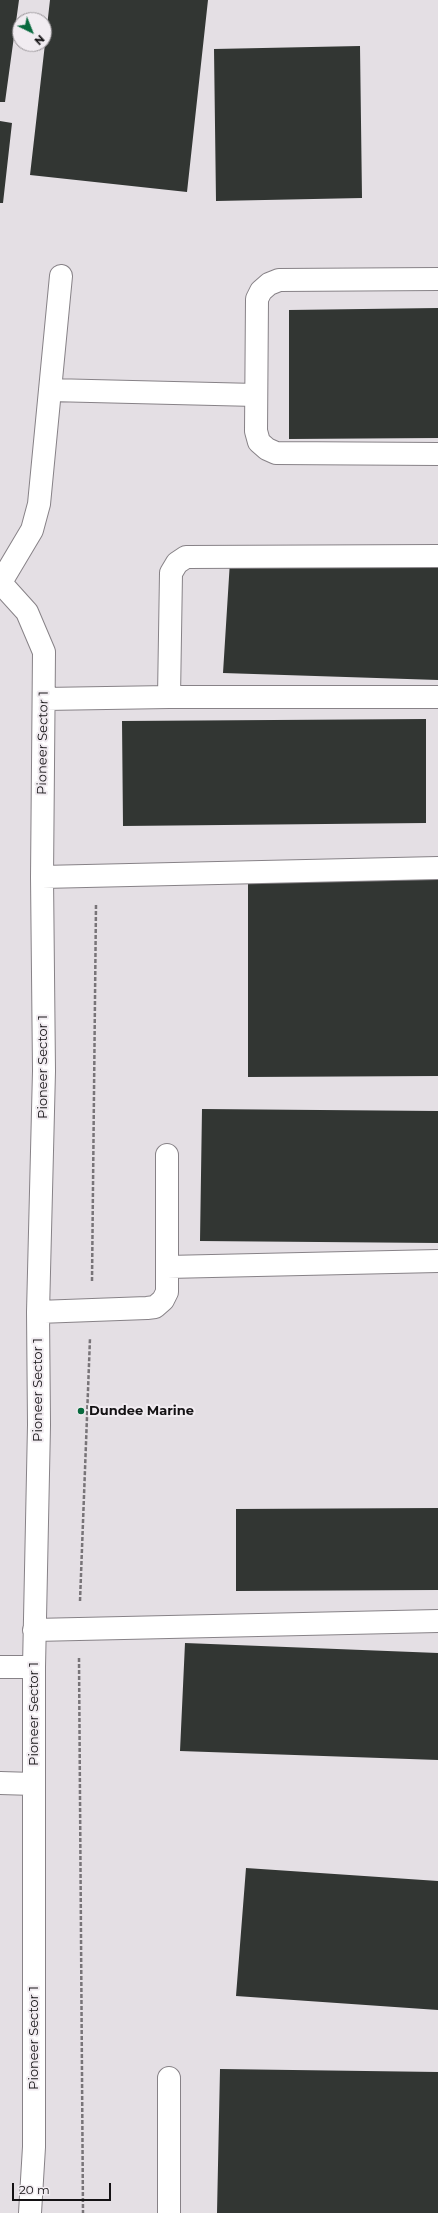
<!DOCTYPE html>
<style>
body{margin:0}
#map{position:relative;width:438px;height:2213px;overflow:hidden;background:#e4dfe4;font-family:Montserrat,sans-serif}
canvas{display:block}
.north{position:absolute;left:12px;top:12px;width:40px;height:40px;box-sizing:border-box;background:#f1ecf1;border:1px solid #999599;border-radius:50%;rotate:137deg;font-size:11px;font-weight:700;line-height:16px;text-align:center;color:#141214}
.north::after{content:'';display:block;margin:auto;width:14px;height:18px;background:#07693d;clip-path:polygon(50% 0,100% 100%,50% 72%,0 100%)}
.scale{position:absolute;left:12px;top:2183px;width:99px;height:18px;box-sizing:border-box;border:2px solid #141214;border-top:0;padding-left:5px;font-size:12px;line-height:14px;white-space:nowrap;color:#141214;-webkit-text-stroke:3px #f1ecf1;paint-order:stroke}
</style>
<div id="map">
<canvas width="438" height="2213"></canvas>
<div class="north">N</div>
<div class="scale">20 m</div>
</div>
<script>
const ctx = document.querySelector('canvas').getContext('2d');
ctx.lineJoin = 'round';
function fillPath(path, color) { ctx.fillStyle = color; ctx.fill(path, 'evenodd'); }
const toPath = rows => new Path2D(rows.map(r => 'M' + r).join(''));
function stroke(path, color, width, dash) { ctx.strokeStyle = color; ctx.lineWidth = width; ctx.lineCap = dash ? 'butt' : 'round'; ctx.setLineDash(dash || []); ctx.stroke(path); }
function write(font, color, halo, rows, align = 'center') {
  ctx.font = font + ' Montserrat,sans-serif'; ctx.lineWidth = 4; ctx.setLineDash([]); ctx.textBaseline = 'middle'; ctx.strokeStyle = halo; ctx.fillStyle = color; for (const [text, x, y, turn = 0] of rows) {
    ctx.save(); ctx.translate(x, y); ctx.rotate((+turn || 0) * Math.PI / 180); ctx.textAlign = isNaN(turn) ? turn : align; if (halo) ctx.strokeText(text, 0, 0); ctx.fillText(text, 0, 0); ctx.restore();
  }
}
const building = toPath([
 [0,0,19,0,5,102,0,102],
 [50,0,208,0,187,192,30,175],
 [360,46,362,198,216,201,214,49],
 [0,121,12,123,3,203,0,203],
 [438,308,438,438,289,439,289,310],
 [438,559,438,680,223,673,230,561],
 [426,719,426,823,123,826,122,721],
 [438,874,438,1076,248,1077,248,875],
 [202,1109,438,1111,438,1243,200,1241],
 [438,1508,438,1590,236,1591,236,1509],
 [185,1643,438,1653,438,1760,180,1751],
 [246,1868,438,1881,438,2010,236,1996],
 [220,2069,438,2072,438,2213,217,2213]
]);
const path = toPath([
 [92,1281,96,904],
 [80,1601,90,1338],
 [79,1658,83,2213]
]);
const minor = toPath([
 [438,279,279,280,269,284,261,291,257,299,256,431,259,442,267,449,276,453,438,454],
 [50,390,256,395],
 [0,582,27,612,44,652,42,877,44,1071,38,1312,39,1425,34,1667,34,2147,30,2213],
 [1,582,32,530,39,504,61,276],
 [169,697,438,697],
 [44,699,169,697,171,573,177,563,186,557,438,556],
 [42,877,438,868],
 [167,1267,438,1261],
 [38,1312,147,1308,155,1307,163,1300,167,1292,167,1155],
 [34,1630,438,1621],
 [0,1667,34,1667],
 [0,1783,34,1784],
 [169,2213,169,2078]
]);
const markers = [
 [81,1411,4,"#07693d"]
];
const streetNames = [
 ["Pioneer Sector 1",43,743,-89],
 ["Pioneer Sector 1",43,1067,-90],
 ["Pioneer Sector 1",38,1390,-90],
 ["Pioneer Sector 1",34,1714,-90],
 ["Pioneer Sector 1",34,2038,-90]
];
const poiNames = [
 ["Dundee Marine",89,1411]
];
fillPath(building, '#323633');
stroke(minor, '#878287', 24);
stroke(path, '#787478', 2.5, [4, 2]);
stroke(minor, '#fff', 22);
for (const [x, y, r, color] of markers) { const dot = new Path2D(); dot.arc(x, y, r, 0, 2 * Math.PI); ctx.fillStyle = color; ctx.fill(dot); stroke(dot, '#f1ecf1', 1.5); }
write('13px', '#141214', '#f1ecf1', streetNames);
write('bold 13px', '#141214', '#f1ecf1', poiNames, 'left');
</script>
